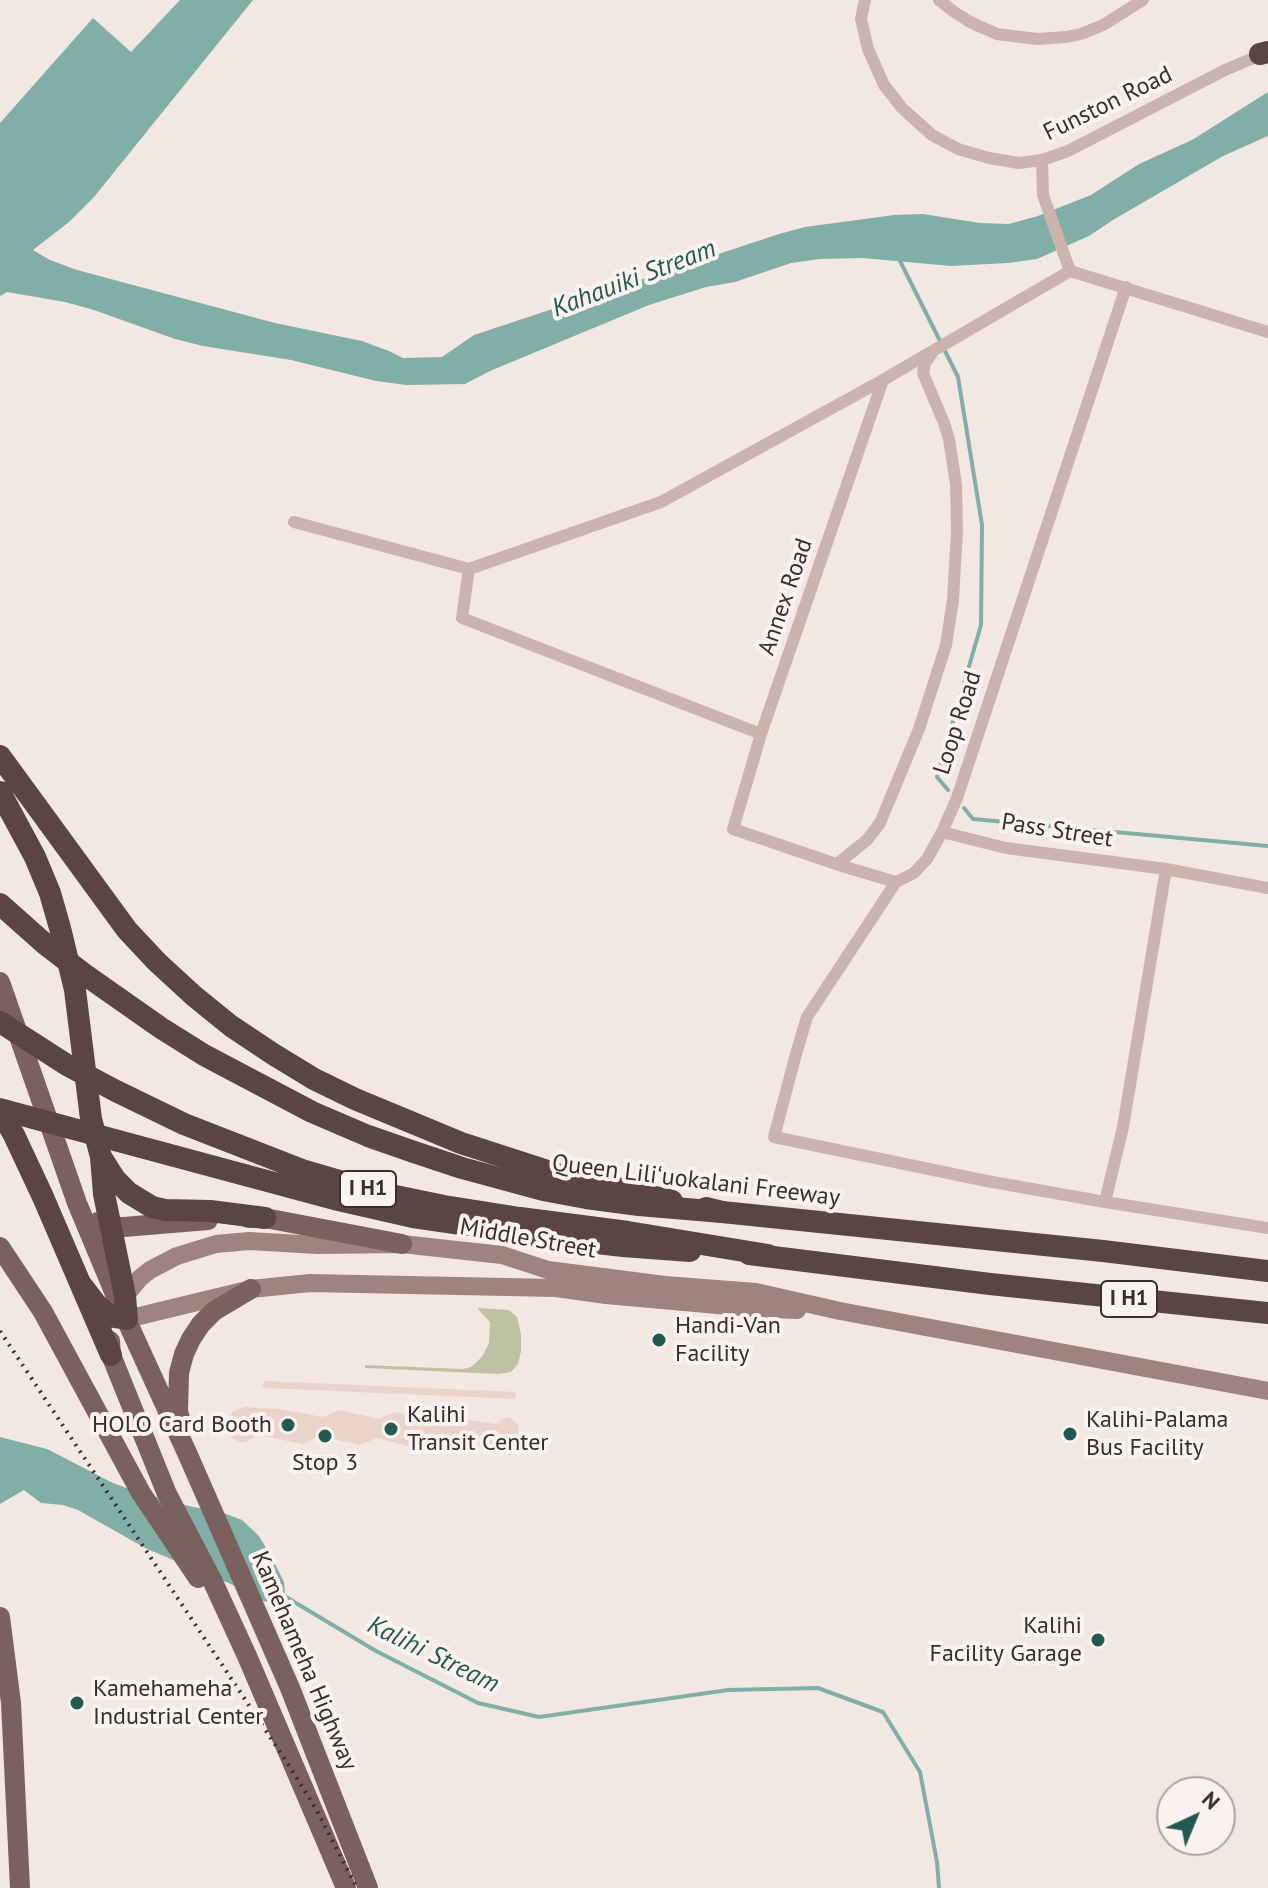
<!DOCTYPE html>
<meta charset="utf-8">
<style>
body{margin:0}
#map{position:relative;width:1268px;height:1888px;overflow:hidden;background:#f3e7e2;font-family:"PT Sans",sans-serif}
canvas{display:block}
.north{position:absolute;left:1156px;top:1776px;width:80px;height:80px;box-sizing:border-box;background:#faf2ee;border:2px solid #ada3a0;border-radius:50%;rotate:44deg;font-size:22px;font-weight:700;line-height:32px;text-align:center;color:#3a2d2c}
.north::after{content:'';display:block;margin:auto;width:28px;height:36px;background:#225a51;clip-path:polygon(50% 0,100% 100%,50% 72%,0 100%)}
</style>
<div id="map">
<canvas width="1268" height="1888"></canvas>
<div class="north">N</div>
</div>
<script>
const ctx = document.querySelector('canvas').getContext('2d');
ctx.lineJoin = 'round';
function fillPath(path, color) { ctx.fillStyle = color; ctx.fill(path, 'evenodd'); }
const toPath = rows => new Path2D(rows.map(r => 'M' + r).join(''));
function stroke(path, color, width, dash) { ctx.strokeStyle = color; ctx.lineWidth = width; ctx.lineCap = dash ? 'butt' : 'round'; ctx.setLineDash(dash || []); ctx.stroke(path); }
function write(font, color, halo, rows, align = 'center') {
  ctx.font = font + ' "PT Sans",sans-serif'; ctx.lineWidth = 8; ctx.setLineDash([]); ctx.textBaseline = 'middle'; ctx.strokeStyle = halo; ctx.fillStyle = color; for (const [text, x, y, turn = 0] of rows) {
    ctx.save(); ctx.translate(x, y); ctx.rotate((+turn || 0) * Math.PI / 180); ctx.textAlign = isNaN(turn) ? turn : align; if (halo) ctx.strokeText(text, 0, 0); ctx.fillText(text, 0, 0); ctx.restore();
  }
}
const green = toPath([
 [477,1308,509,1310,517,1317,521,1334,521,1351,518,1364,511,1372,499,1374,365,1368,365,1365,463,1369,471,1367,482,1357,489,1343,490,1322]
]);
const plaza = toPath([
 [266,1381,516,1392,515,1399,266,1388,262,1385],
 [245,1407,279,1409,323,1417,339,1410,379,1419,395,1412,443,1424,457,1418,495,1424,504,1418,509,1417,518,1425,518,1438,517,1443,509,1448,438,1441,420,1449,376,1438,360,1445,319,1436,303,1444,258,1435,245,1442,240,1442,234,1439,229,1435,227,1424,233,1411]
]);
const water = toPath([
 [180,0,253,0,94,197,69,222,33,250,50,260,77,270,275,323,362,341,389,351,403,358,442,357,474,335,779,234,805,227,894,215,923,214,980,223,1009,224,1038,216,1091,195,1139,164,1192,140,1268,92,1268,136,1223,156,1113,220,1089,236,1037,259,1008,263,951,266,863,258,820,259,791,263,735,282,706,287,649,305,490,371,465,384,406,385,376,381,291,360,203,346,175,339,94,310,65,302,7,292,0,296,0,123,93,18,131,52],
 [0,1437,47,1449,113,1483,132,1490,189,1506,224,1513,242,1520,258,1535,269,1552,284,1582,285,1596,278,1603,263,1601,233,1585,147,1549,78,1510,63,1505,41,1503,24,1490,0,1504]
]);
const stream = toPath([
 [899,259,958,377,982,525,981,625,937,777,948,790],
 [964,808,973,819,1268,846],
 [281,1594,376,1651,478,1703,539,1717,728,1690,818,1688,883,1712,920,1772,937,1862,939,1888]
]);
const minor = toPath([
 [865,0,861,19,868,49,884,85,902,108,932,135,958,149,989,158,1019,163,1042,160,1068,151,1225,70,1263,54],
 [939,0,953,11,970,22,997,34,1037,39,1067,37,1081,34,1103,25,1143,0],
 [1042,160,1043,195,1070,271],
 [883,380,761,734,733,829,845,867,896,882],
 [294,522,469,569,661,502,883,380,1070,271,1268,332],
 [469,569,462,618,761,734],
 [942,832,1006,848,1166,869],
 [837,864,867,840,880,823,919,729,946,645,953,600,957,531,956,484,949,439,944,423,923,373,925,363,932,353],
 [1268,888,1166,869,1123,1127,1105,1202,1268,1228],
 [1105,1202,987,1181,774,1137,796,1054,807,1017,896,882,914,873,927,859,942,832,957,798,1126,287]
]);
const secondary = toPath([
 [125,1296,140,1278,150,1270,177,1256,216,1244,249,1241,317,1245,402,1244,502,1255,548,1270,665,1285,756,1292,840,1311,1268,1391],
 [127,1319,251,1289,310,1283,556,1288,606,1295,751,1308,797,1310]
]);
const primary = toPath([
 [0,982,77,1203,120,1306,188,1455,290,1688,368,1888],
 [248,1218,265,1218,402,1244],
 [98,1222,110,1227,124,1227,208,1220],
 [0,1247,43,1312,141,1493,198,1578],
 [110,1341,111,1355,167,1494,213,1582,247,1656,346,1888],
 [181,1423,178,1411,179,1373,184,1354,191,1339,201,1324,214,1311,251,1289],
 [0,1617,11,1703,20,1888]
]);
const motorway = toPath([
 [1260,54,1268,52],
 [0,756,127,930,157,962,194,996,231,1026,273,1054,314,1079,355,1099,461,1143,563,1176,672,1201],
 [0,792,35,857,50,893,60,928,75,990,91,1119,101,1157,104,1194,125,1296,127,1319,114,1317,106,1313,96,1304,83,1287],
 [0,1111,14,1135,43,1197,111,1355],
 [101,1157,115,1179,129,1193,152,1207,165,1210,210,1211,265,1218],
 [706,1208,722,1212,1103,1251,1268,1271],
 [535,1236,623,1246,690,1251],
 [749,1254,990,1284,1268,1313]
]);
const rail = toPath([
 [0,1331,288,1764,316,1809,357,1888]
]);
const motorwayBridge = toPath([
 [0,904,45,944,84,974,161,1028,204,1055,312,1112,368,1136,414,1152,462,1168,543,1190,586,1198,639,1205,722,1212],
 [0,1022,67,1065,116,1091,184,1124,302,1170,381,1193,444,1206,520,1218,628,1232,768,1255],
 [0,1109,334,1199,413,1217,468,1225]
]);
const markers = [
 [659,1340,8,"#225a51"],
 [288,1425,8,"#225a51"],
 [391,1429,8,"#225a51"],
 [1070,1434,8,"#225a51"],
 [325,1436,8,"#225a51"],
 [1098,1640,8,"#225a51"],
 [77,1703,8,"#225a51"]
];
const shields = [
 [368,1189,56],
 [1129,1299,56]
];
const shieldNames = [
 ["I H1",368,1189],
 ["I H1",1129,1299]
];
const streetNames = [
 ["Funston Road",1108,104,-26],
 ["Annex Road",786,597,-71],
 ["Loop Road",958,723,-72],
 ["Pass Street",1057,831,9],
 ["Queen Liliʻuokalani Freeway",696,1181,7],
 ["Middle Street",528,1239,10],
 ["Kamehameha Highway",304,1661,67]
];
const poiNames = [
 ["Handi-Van",675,1326],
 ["Facility",675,1354],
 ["Kalihi",407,1415],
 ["Transit Center",407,1443],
 ["Kalihi-Palama",1086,1420],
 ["Bus Facility",1086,1448],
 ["HOLO Card Booth",272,1425,"right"],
 ["Stop 3",325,1463,"center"],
 ["Kalihi",1082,1626,"right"],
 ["Facility Garage",1082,1654,"right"],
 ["Kamehameha",93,1689],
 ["Industrial Center",93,1717]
];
const waterNames = [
 ["Kahauiki Stream",634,279,-21],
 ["Kalihi Stream",433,1655,26]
];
fillPath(green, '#bec2a2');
fillPath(plaza, '#ead4ca');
fillPath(water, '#81afa7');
stroke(stream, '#81afa7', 4);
stroke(minor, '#cbb4ad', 12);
stroke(secondary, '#9f837f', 18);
stroke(primary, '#7b615e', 20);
stroke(motorway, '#5a4543', 22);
stroke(rail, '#3a2d2c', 4, [2, 6]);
stroke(motorwayBridge, '#5a4543', 22);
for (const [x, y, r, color] of markers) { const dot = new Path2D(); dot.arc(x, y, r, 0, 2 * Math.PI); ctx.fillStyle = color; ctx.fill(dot); stroke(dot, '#faf2ee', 3); }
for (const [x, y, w] of shields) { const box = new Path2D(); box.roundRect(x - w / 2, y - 18, w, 36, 6); ctx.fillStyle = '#faf2ee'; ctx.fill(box); stroke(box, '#3a2d2c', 2); }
write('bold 22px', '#3a2d2c', null, shieldNames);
write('24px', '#3a2d2c', '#faf2ee', streetNames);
write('24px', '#3a2d2c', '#faf2ee', poiNames, 'left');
write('italic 26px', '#225a51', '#faf2ee', waterNames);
</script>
